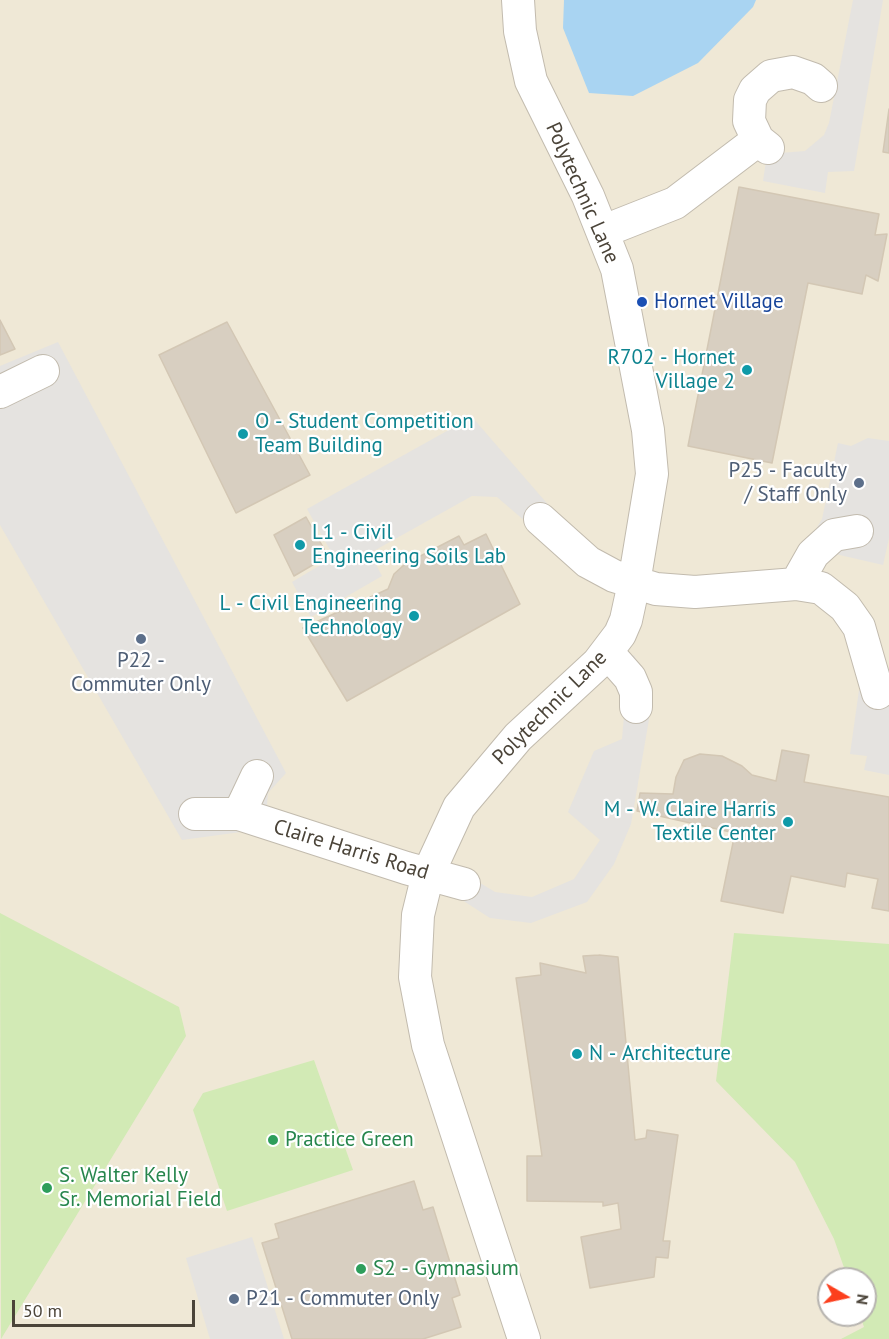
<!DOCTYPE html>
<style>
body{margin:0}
#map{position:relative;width:889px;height:1339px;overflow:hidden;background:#f6f3ec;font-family:"PT Sans",sans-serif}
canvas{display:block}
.north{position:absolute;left:817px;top:1267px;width:60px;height:60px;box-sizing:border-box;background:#fff;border:2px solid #b7b4b0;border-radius:50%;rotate:99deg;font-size:16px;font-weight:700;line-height:24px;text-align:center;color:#4b4439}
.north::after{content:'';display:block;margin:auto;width:21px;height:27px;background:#fc3f1d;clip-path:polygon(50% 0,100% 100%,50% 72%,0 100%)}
.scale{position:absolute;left:12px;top:1300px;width:183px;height:27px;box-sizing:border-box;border:3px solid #4b4439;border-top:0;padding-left:8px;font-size:18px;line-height:21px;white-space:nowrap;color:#4b4439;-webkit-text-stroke:4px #fff;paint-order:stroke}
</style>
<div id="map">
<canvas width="889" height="1339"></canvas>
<div class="north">N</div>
<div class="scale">50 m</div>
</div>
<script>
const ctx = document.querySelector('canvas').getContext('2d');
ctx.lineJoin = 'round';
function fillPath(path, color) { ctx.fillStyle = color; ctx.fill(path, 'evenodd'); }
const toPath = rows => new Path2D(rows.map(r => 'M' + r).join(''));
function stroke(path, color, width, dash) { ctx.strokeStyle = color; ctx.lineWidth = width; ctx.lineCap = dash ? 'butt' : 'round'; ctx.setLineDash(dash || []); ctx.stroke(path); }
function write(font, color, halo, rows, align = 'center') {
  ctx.font = font + ' "PT Sans",sans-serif'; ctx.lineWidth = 4.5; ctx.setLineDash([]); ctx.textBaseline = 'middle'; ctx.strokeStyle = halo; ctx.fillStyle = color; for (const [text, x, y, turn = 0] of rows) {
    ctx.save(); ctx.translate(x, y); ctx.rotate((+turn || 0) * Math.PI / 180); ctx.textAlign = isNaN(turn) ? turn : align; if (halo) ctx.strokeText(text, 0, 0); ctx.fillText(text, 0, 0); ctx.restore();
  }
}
const education = toPath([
 [0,0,889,0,889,1339,0,1339],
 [829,1279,865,1279,865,1315,829,1315]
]);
const green = toPath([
 [0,913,179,1007,186,1036,1,1339],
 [734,933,889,944,889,1339,841,1339,864,1327,860,1315,865,1315,865,1279,848,1279,834,1239,795,1162,716,1081],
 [314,1060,353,1170,227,1211,193,1110,203,1093]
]);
const parking = toPath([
 [853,0,883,0,854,171,828,172,825,193,763,181,768,148,780,153,805,151,824,135,829,123],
 [58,342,286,773,268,793,267,805,276,815,396,881,241,832,182,840,0,525,0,366],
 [472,417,551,508,533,528,497,497,472,496,370,553,382,576,311,617,292,582,334,557,307,509],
 [868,438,889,441,889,538,883,565,805,547,822,519,838,443,851,446],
 [634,655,653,696,631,824,614,864,587,902,531,923,490,918,459,898,467,875,495,892,532,897,574,879,600,840,568,812,594,751,622,739,626,692,615,678],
 [859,690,889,695,889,775,864,770,867,756,850,754],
 [252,1237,284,1339,210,1339,186,1258]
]);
const water = toPath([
 [564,0,756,0,753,7,698,63,633,96,589,93,563,28]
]);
const building = toPath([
 [889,109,889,153,883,152,889,109],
 [739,187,879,214,875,235,887,234,878,281,866,275,862,294,808,283,772,463,688,446,739,187],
 [0,320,15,349,0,355,0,320],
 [227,322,310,475,236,513,159,355,227,322],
 [306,517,328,556,294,576,274,535,306,517],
 [486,534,520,604,347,701,303,628,388,589,394,574,405,564,459,536,464,545,486,534],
 [782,750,809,755,804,782,889,797,889,911,872,908,878,879,847,873,845,887,791,876,783,913,721,901,735,833,637,811,640,793,673,794,676,777,684,760,700,754,722,756,742,766,752,775,776,781,782,750],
 [599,955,618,957,635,1140,646,1138,647,1130,678,1135,663,1241,670,1241,668,1258,656,1257,654,1277,590,1288,581,1237,621,1229,618,1203,603,1206,603,1202,527,1201,527,1156,542,1156,516,978,541,975,540,963,586,973,583,956,599,955],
 [414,1181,423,1210,433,1207,460,1295,452,1298,461,1327,423,1339,292,1339,262,1243,279,1238,275,1224,414,1181]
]);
const minor = toPath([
 [518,0,520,31,531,81,588,196,617,269,648,430,652,474,634,583,626,620,620,634,598,663,518,737,459,807,428,874,418,915,415,977,428,1045,524,1339],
 [768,148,758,140,749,121,750,100,755,90,771,76,793,72,813,79,821,86],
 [604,231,675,203,758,140],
 [0,392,43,371],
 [540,519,588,562,614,576,656,589,695,592,796,584,821,588,845,607,859,627,878,693],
 [796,584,813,554,834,535,857,531],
 [608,653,630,678,636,692,636,707],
 [195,814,239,814,406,868,464,884],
 [239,814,257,776]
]);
const markers = [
 [642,302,6,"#1a4fb4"],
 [747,370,6,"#0f9aa8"],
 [243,434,6,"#0f9aa8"],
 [859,483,6,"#5c6f8a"],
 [300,545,6,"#0f9aa8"],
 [414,616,6,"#0f9aa8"],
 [141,639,6,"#5c6f8a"],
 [788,822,6,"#0f9aa8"],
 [577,1054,6,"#0f9aa8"],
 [273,1140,6,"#2e9e5b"],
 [47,1188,6,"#2e9e5b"],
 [361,1269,6,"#2e9e5b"],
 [234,1299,6,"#5c6f8a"]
];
const streetNames = [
 ["Polytechnic Lane",582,193,66],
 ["Polytechnic Lane",550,708,-45],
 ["Claire Harris Road",351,850,17]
];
const transitNames = [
 ["Hornet Village",654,302]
];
const cultureNames = [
 ["R702 - Hornet",735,358],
 ["Village 2",735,382],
 ["O - Student Competition",255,422,"left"],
 ["Team Building",255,446,"left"],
 ["L1 - Civil",312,533,"left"],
 ["Engineering Soils Lab",312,557,"left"],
 ["L - Civil Engineering",402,604],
 ["Technology",402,628],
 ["M - W. Claire Harris",776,810],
 ["Textile Center",776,834],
 ["N - Architecture",589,1054,"left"]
];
const serviceNames = [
 ["P25 - Faculty",847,471],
 ["/ Staff Only",847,495],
 ["P22 -",141,661,"center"],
 ["Commuter Only",141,685,"center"],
 ["P21 - Commuter Only",246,1299,"left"]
];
const leisureNames = [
 ["Practice Green",285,1140],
 ["S. Walter Kelly",59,1176],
 ["Sr. Memorial Field",59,1200],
 ["S2 - Gymnasium",373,1269]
];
fillPath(education, '#efe8d6');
fillPath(green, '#d2eab5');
fillPath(parking, '#e5e3e0');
fillPath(water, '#a9d4f2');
fillPath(building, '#d8cfc1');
stroke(building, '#d3c7b4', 1.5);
stroke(minor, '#c2bbae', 34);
stroke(minor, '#fff', 32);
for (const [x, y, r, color] of markers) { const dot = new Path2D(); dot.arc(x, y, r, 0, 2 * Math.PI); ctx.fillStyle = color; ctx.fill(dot); stroke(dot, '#fff', 2); }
write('21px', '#4b4439', '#fff', streetNames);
write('21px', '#164399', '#fff', transitNames, 'left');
write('21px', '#0d838f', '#fff', cultureNames, 'right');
write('21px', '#4e5e75', '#fff', serviceNames, 'right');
write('21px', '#27864d', '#fff', leisureNames, 'left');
</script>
